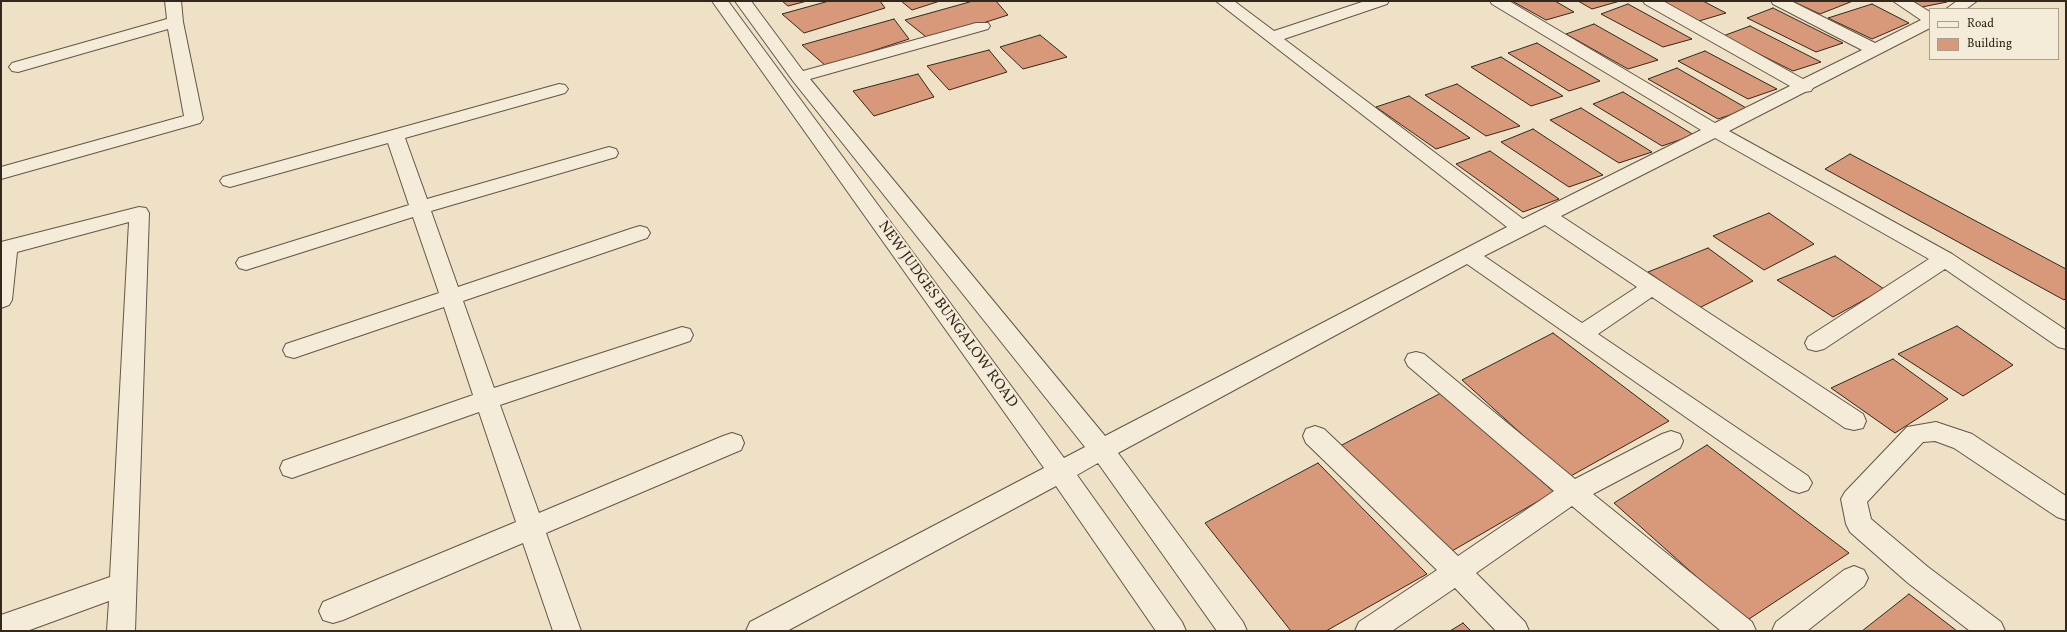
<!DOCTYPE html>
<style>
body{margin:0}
#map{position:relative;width:2067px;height:632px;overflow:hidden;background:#eee1c5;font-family:Vollkorn,serif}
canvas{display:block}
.frame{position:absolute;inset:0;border:2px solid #33281b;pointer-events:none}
.legend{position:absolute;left:1929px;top:8px;width:130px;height:52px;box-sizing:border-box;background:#f4ecd9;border:1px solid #a79e8d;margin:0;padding:5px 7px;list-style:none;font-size:12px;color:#33281b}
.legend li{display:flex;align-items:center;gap:8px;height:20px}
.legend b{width:20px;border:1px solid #a79e8d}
</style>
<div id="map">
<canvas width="2067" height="632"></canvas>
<div class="frame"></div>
<ul class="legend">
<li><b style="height:5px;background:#f4ecd9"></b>Road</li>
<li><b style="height:11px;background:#d8987a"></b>Building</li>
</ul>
</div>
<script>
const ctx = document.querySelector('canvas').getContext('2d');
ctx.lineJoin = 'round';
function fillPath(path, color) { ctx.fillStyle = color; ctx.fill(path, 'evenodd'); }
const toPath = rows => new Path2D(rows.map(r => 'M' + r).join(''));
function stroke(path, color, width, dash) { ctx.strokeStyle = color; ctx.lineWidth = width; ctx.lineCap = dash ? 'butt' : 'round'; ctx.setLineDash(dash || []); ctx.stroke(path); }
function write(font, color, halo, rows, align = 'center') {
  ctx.font = font + ' Vollkorn,serif'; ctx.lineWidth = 4; ctx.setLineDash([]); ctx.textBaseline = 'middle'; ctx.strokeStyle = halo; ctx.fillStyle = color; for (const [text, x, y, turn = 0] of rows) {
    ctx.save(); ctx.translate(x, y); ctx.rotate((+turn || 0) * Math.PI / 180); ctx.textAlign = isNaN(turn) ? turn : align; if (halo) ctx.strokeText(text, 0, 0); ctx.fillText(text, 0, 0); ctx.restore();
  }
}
const building = toPath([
 [782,1,807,1,788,6,782,1],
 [829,1,880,1,885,8,804,33,782,14,829,1],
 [901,1,940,1,912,10,901,1],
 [973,1,996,1,1008,15,930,40,905,20,973,1],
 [1512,1,1555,1,1574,12,1546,20,1512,1],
 [1578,1,1620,1,1592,9,1578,1],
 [1660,1,1703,1,1726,13,1699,21,1660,1],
 [1792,1,1853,1,1820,14,1792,1],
 [1912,1,1945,1,1947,2,1922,7,1912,1],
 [1628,4,1692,39,1663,47,1601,14,1628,4],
 [1872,4,1909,23,1872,39,1828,18,1872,4],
 [1773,8,1843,43,1816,52,1747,18,1773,8],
 [894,19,909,39,826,66,802,45,894,19],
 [1594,24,1658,60,1628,69,1566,34,1594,24],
 [1750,26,1821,62,1793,71,1723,36,1750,26],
 [1040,35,1067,57,1023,69,1000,47,1040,35],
 [1537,43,1600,81,1569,91,1508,53,1537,43],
 [989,50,1007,72,949,90,927,66,989,50],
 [1705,51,1777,89,1748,99,1678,61,1705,51],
 [1501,57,1563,96,1531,106,1471,67,1501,57],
 [1677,68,1748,109,1718,119,1648,79,1677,68],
 [918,74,934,97,874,116,853,91,918,74],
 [1457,84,1520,126,1486,136,1425,95,1457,84],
 [1623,92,1694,135,1662,146,1593,104,1623,92],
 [1409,96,1470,138,1436,149,1376,107,1409,96],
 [1581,108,1652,152,1619,163,1550,120,1581,108],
 [1533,129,1603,175,1569,187,1501,142,1533,129],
 [1490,151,1559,199,1523,212,1456,164,1490,151],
 [1850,154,2066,269,2066,298,2064,300,1825,169,1850,154],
 [1769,213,1814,244,1764,270,1713,236,1769,213],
 [1708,248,1753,281,1699,308,1648,272,1708,248],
 [1835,256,1884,289,1833,317,1777,280,1835,256],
 [1957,326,2013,365,1963,396,1898,354,1957,326],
 [1553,333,1669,421,1569,477,1462,380,1553,333],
 [1893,359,1948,399,1895,433,1831,388,1893,359],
 [1441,393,1554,492,1452,551,1340,446,1441,393],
 [1707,445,1849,553,1746,621,1614,503,1707,445],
 [1318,463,1427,574,1326,631,1291,631,1205,523,1318,463],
 [1909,594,1957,631,1862,631,1909,594],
 [1463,623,1471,631,1450,631,1463,623]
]);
const minor = toPath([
 [165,1,181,1,183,22,203,119,200,123,1,179,1,167,184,116,168,29,18,72,12,71,9,67,12,63,167,19,165,1],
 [712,1,728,1,1064,458,1085,447,793,81,735,1,751,1,803,71,976,23,988,23,990,26,988,29,810,79,1105,436,1507,227,1216,1,1234,1,1274,31,1365,1,1389,1,1387,4,1284,39,1523,219,1701,130,1492,4,1490,1,1509,1,1715,123,1790,86,1645,4,1643,1,1663,1,1803,79,1862,50,1773,4,1771,1,1791,1,1875,43,1921,20,1893,1,1912,1,1930,12,1930,28,1813,88,1811,91,1805,92,1729,131,1952,254,2066,330,2066,349,2058,347,1945,269,1824,349,1816,351,1808,349,1805,343,1808,337,1929,259,1715,138,1561,216,1863,414,1866,421,1863,428,1854,430,1845,428,1652,297,1598,334,1808,476,1812,483,1808,490,1799,493,1790,490,1467,264,1118,453,1243,622,1247,631,1217,631,1098,463,1077,475,1182,622,1186,631,1156,631,1056,486,787,631,746,631,750,622,1044,468,712,1],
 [1545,225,1637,287,1582,323,1484,256,1545,225],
 [1957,1,1977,1,1966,9,1946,9,1957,1],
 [559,84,565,85,568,89,565,93,405,138,427,199,609,147,616,149,618,153,616,157,431,211,458,287,633,228,640,226,647,228,650,233,647,238,463,301,494,388,682,327,690,329,693,335,690,341,500,405,539,513,723,436,732,433,741,436,744,443,741,450,546,533,581,631,553,631,523,543,343,620,333,623,323,620,319,611,323,602,516,522,479,412,292,478,283,475,280,468,283,461,473,395,444,307,294,358,286,356,283,350,286,344,439,293,413,217,246,270,239,268,236,263,239,258,409,205,388,143,230,187,223,185,220,181,223,177,559,84],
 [139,207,146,208,149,213,135,631,107,631,109,601,27,631,1,631,1,615,110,577,129,222,17,252,12,300,9,305,1,308,1,242,139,207],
 [1416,352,1424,354,1575,479,1662,434,1671,431,1680,434,1683,441,1680,448,1593,494,1752,622,1756,631,1721,631,1572,506,1476,573,1525,622,1529,631,1496,631,1455,588,1392,631,1355,631,1359,622,1437,570,1306,443,1303,436,1306,429,1315,426,1324,429,1458,556,1554,491,1408,366,1405,360,1408,354,1416,352],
 [1936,422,1972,434,2066,496,2066,520,2057,517,1954,448,1935,441,1923,442,1867,502,1871,519,1928,567,2001,622,2005,631,1970,631,1908,583,1850,532,1846,524,1841,499,1845,492,1907,427,1936,422],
 [1854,566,1864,570,1868,578,1864,586,1807,631,1772,631,1776,622,1844,570,1854,566]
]);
const streetNames = [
 ["NEW JUDGES BUNGALOW ROAD",947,315,54]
];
fillPath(building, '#d8987a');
stroke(building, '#33281b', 1);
stroke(minor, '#625646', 2);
fillPath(minor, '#f4ecd9');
write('15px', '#33281b', '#f4ecd9', streetNames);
</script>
